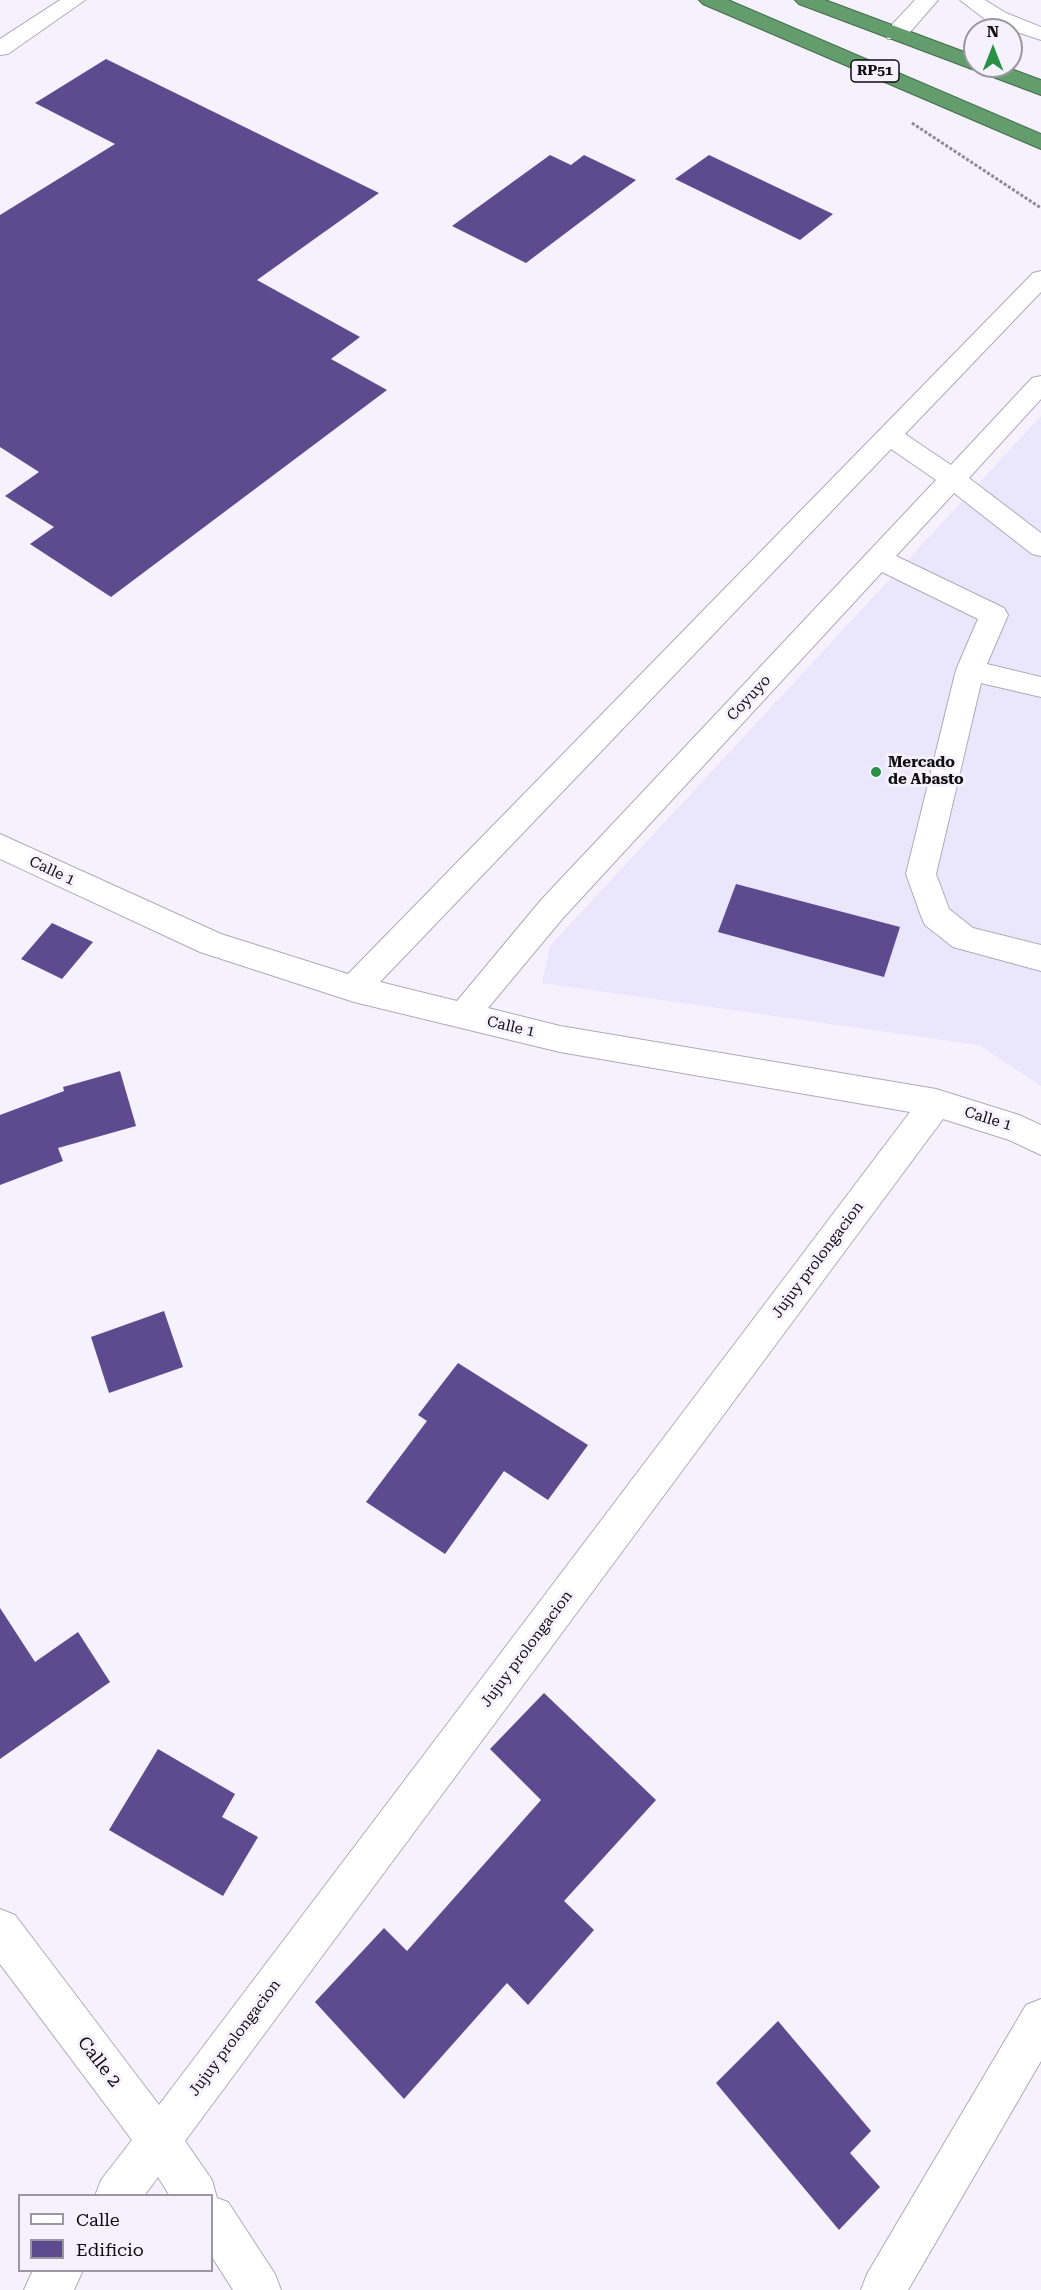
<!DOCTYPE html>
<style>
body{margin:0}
#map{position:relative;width:1041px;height:2290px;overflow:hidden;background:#f5f2fe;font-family:"Roboto Serif",serif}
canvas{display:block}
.legend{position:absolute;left:18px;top:2194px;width:195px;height:78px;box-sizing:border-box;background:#f5f2fe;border:2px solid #9997a0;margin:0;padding:8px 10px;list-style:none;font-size:18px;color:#0f0e12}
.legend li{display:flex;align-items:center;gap:12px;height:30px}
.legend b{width:30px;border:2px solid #9997a0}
.north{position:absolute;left:963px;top:18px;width:60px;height:60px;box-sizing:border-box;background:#f5f2fe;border:2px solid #9997a0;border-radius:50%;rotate:0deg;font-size:16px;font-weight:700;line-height:24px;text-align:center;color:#0f0e12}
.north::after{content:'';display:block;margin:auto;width:21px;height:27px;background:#2a9046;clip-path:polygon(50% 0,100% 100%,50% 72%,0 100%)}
</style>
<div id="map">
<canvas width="1041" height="2290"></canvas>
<ul class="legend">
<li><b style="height:8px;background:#fff"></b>Calle</li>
<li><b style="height:16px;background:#5e4a8e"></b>Edificio</li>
</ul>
<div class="north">N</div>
</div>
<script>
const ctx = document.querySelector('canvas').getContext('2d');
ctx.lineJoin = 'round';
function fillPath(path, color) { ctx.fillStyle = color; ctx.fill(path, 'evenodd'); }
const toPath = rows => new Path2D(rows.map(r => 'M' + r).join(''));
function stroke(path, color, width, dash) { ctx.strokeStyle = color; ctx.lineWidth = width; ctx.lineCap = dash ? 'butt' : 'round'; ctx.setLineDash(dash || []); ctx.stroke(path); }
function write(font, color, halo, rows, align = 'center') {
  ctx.font = font + ' "Roboto Serif",serif'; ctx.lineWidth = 6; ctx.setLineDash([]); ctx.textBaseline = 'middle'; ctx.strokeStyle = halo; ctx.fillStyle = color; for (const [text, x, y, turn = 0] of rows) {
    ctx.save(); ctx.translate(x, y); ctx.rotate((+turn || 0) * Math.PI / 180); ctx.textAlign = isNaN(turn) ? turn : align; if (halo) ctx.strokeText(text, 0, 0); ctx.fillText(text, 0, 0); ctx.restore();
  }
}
const built = toPath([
 [1041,416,1041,1086,979,1045,542,983,550,946]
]);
const building = toPath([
 [106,59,379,193,257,280,360,337,331,359,387,390,111,597,30,544,54,527,5,496,39,472,0,447,0,215,115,144,35,103],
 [550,155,571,165,584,155,636,180,526,263,452,226],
 [709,155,833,214,800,240,675,179],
 [736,884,900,927,884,977,718,932],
 [52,923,93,942,62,979,21,959],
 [120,1071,136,1126,58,1148,63,1161,0,1185,0,1115,64,1091,63,1087],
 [164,1311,183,1367,109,1393,91,1337],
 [458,1363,588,1445,548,1500,504,1471,445,1554,366,1502,427,1421,418,1415],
 [0,1608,35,1662,78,1632,110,1682,0,1759],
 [544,1693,656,1800,564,1901,594,1930,528,2005,507,1983,404,2099,315,2002,384,1928,407,1951,541,1800,490,1749],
 [158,1749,235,1794,222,1817,258,1837,223,1896,109,1830],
 [778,2021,871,2131,850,2153,880,2187,839,2230,716,2083]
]);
const path = toPath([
 [912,123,1041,208]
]);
const minor = toPath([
 [60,0,85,0,8,54,0,55,0,39,60,0],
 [915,0,938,0,904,39,888,39,885,34,888,29,915,0],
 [960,0,985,0,1006,13,1041,27,1041,40,990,23,960,0],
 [1041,271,1041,292,905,434,951,465,1032,378,1041,376,1041,399,969,478,1041,533,1041,556,1032,554,954,493,896,556,1004,608,1008,615,987,664,1041,677,1041,697,981,683,936,874,949,909,973,928,1041,945,1041,971,953,947,925,925,921,916,906,874,956,670,978,619,882,572,563,918,488,1008,560,1026,936,1089,1019,1115,1041,1125,1041,1155,1009,1140,943,1119,185,2141,212,2180,217,2198,228,2202,275,2274,281,2290,233,2290,212,2257,212,2196,170,2196,158,2177,144,2196,95,2196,101,2180,132,2140,0,1964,0,1909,15,1915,159,2105,910,1112,560,1052,354,1002,200,952,0,859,0,834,221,934,348,974,1033,273,1041,271],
 [891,449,936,480,541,900,457,1001,380,982,891,449],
 [1041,1999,1041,2061,908,2290,861,2290,867,2274,1026,2005,1041,1999],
 [33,2270,83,2270,74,2290,24,2290,33,2270]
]);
const highway = toPath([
 [699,0,728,0,1041,134,1041,149,703,4,699,0],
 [795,0,825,0,975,56,975,66,1003,66,1041,80,1041,95,799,4,795,0]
]);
const markers = [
 [876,772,6,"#2a9046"]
];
const shields = [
 [875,71,48]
];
const shieldNames = [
 ["RP51",875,71]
];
const streetNames = [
 ["Coyuyo",749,698,-47],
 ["Calle 1",52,871,25],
 ["Calle 1",511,1027,13],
 ["Calle 1",988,1119,17],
 ["Jujuy prolongacion",818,1260,-53],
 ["Jujuy prolongacion",527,1649,-53],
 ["Jujuy prolongacion",235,2038,-53]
];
const poiNames = [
 ["Mercado",888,763],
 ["de Abasto",888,780]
];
const nearStreetnames = [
 ["Calle 2",99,2062,52]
];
fillPath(built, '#eae6fb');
fillPath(building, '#5e4a8e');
stroke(minor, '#aeabb8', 2);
stroke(highway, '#466a4d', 2);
stroke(path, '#8c8a92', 3, [3, 2]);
fillPath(minor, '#fff');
fillPath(highway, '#639c6d');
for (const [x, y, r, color] of markers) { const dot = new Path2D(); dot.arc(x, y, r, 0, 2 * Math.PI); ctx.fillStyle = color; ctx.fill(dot); stroke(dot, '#f5f2fe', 2); }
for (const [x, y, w] of shields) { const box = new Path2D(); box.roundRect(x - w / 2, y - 11, w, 22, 4.5); ctx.fillStyle = '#f5f2fe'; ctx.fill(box); stroke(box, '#0f0e12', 1.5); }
write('bold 14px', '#0f0e12', null, shieldNames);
write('15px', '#0f0e12', '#f5f2fe', streetNames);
write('bold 15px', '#0f0e12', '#f5f2fe', poiNames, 'left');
write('18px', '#0f0e12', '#f5f2fe', nearStreetnames);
</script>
